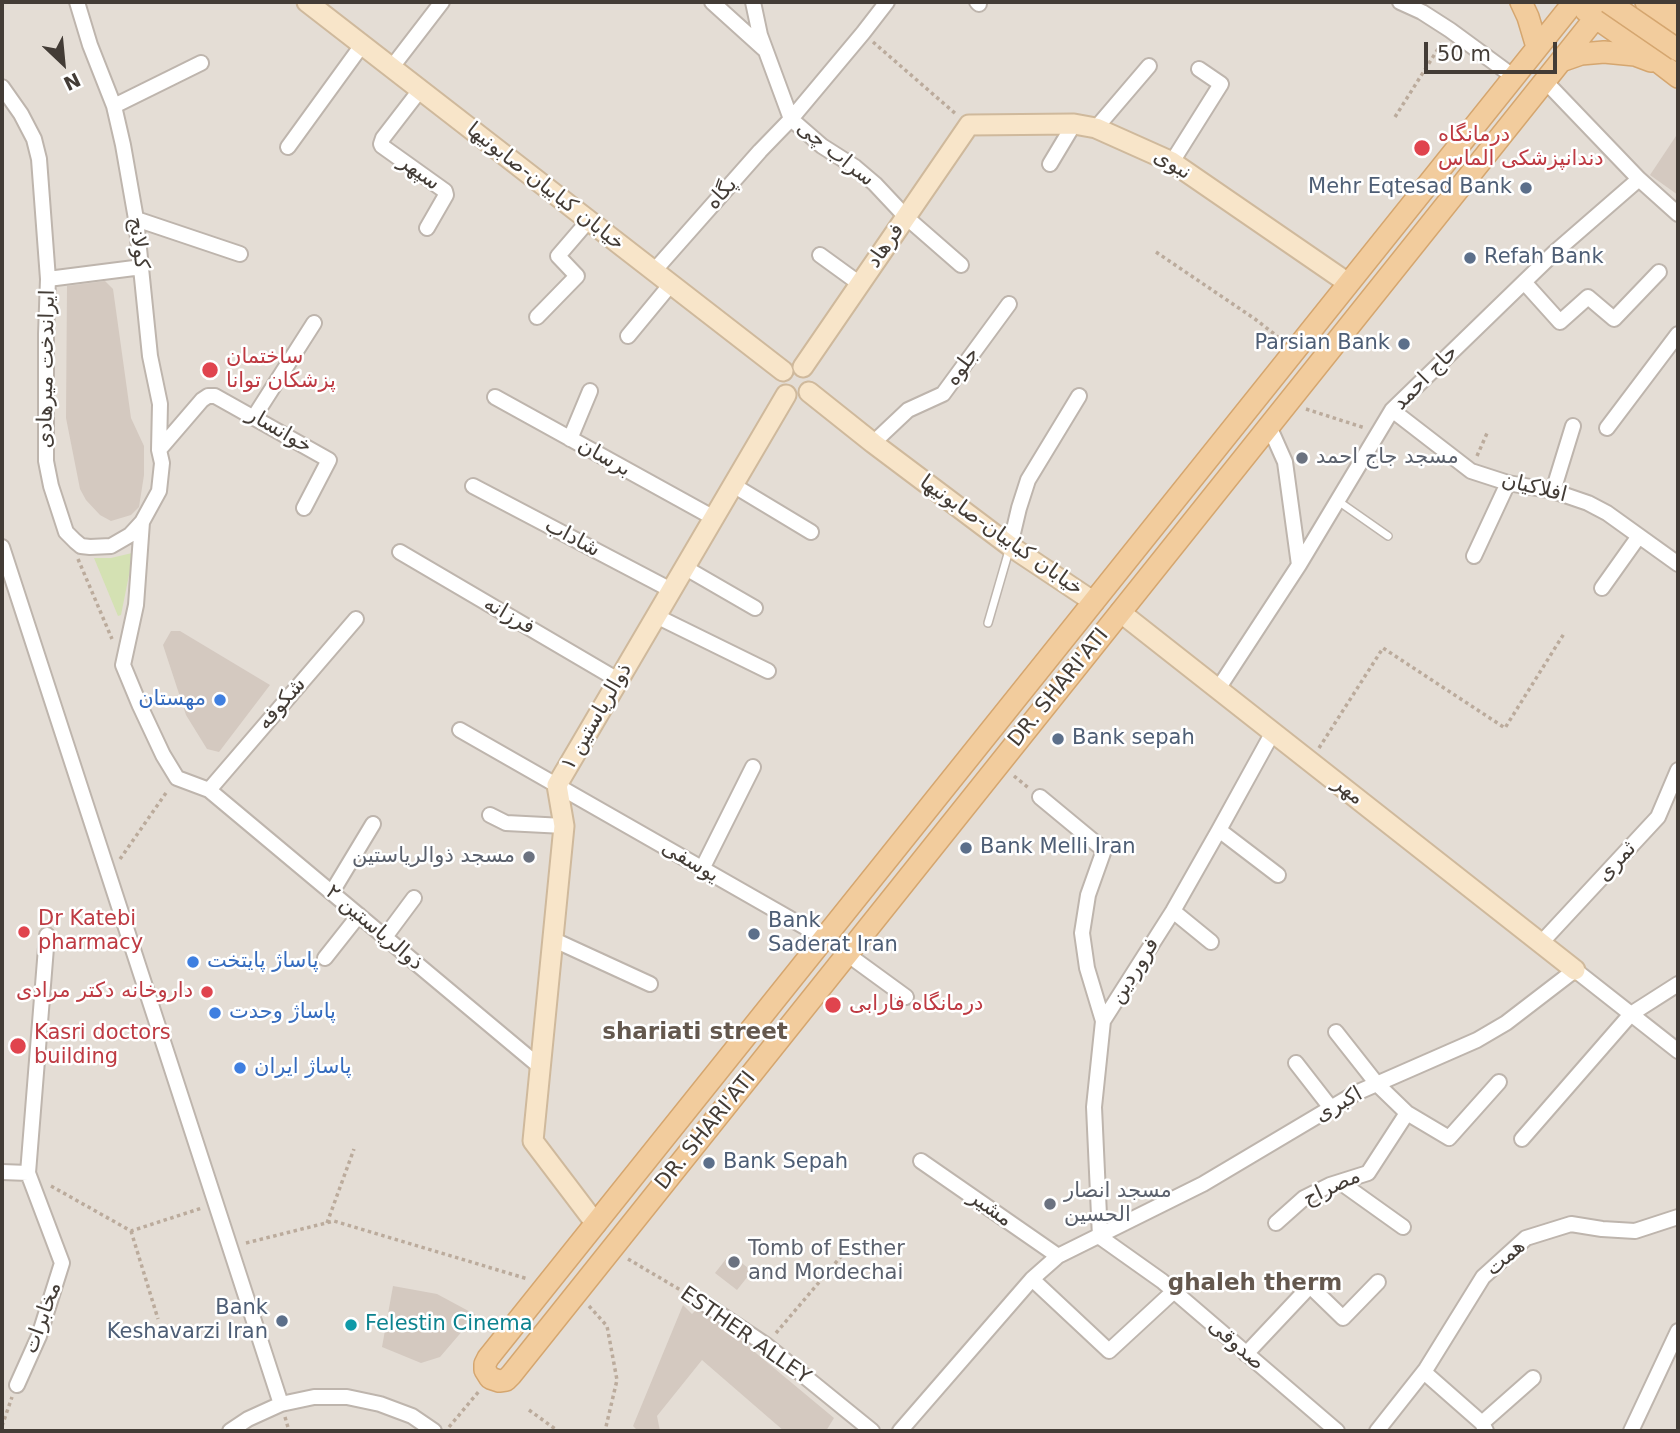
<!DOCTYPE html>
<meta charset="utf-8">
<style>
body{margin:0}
#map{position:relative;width:1680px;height:1433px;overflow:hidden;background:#f1ece6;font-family:"DejaVu Sans",sans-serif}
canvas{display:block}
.frame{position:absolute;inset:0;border:4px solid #433c36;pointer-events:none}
.north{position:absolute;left:28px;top:28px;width:70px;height:70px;-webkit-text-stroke:5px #fff;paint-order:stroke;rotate:154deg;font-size:19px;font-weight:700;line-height:28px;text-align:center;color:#433c36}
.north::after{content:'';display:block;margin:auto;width:24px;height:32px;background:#433c36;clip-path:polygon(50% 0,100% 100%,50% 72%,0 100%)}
.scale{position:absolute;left:1424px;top:42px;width:133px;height:32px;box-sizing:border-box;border:4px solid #433c36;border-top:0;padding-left:9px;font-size:21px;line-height:24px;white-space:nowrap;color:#433c36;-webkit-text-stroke:5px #fff;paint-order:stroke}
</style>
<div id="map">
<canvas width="1680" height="1433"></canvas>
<div class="frame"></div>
<div class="north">N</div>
<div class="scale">50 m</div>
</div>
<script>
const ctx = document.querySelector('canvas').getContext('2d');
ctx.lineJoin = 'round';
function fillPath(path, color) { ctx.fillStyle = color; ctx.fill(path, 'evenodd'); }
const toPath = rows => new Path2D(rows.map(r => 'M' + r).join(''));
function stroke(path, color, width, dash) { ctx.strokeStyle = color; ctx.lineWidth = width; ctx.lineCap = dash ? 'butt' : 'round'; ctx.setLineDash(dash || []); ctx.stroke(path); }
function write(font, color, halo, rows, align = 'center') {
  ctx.font = font + ' "DejaVu Sans",Vazirmatn,sans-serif'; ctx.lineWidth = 5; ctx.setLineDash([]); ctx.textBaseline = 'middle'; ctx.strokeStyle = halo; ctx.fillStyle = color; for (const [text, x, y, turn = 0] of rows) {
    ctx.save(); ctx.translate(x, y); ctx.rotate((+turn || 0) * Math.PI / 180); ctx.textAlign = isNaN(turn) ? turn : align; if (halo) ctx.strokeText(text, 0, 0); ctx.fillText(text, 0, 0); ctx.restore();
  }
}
const residential = toPath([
 [2,2,1678,2,1678,1431,2,1431]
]);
const green = toPath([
 [132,553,133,555,121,615,118,616,94,558,111,558]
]);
const building = toPath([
 [1678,133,1678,195,1650,175],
 [105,281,113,289,131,418,144,446,144,475,139,507,131,515,111,521,100,515,86,500,80,489,66,418,67,286],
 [171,631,180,631,270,685,219,752,207,749,186,715,163,645],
 [730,1254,752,1271,737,1290,715,1273],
 [393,1286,437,1294,476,1315,440,1357,421,1363,382,1347],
 [683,1305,692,1314,697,1309,733,1334,834,1418,826,1431,784,1431,702,1360,657,1416,660,1431,638,1431,633,1426]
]);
const path = toPath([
 [873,42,957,115],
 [1395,117,1443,41],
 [1156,252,1255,319,1282,340],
 [1306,409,1365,428],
 [1477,456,1488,431],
 [78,559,112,639],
 [1319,748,1383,648,1505,728,1565,632],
 [1014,776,1030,789],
 [120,859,168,790],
 [51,1186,131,1231,202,1208],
 [327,1223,354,1149],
 [131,1231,158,1319],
 [246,1243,334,1221,528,1279],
 [628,1259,694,1298],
 [589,1306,607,1326,617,1380,605,1431],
 [776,1333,849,1247],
 [529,1410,558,1431],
 [285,1417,289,1431],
 [2,1426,12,1397],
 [449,1427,480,1390]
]);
const lane = toPath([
 [1338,501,1388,536],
 [988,623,1010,547]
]);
const street = toPath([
 [712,2,764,49],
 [753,2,760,35,791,119,822,146,855,167,875,184,906,217,961,265],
 [977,2,979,4],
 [1400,2,1422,12,1450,30,1514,77],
 [392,67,442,2],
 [1545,81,1639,179,1678,214],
 [2,87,21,114,34,139,39,159,48,279,46,334,46,461,51,486,66,532,75,541,81,546,90,547,111,546,130,535,142,522,159,491,162,463,159,450,160,404,150,356,136,219,123,145,114,106,90,45,77,2],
 [420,90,383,138,381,144,382,146,445,191,446,195,427,228],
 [114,106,201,63],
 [1096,128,1149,66],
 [288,147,362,45],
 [1172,162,1221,84,1199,69],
 [1050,164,1074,124],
 [136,219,240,254],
 [820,255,860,284],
 [654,271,760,151,791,119,863,33,887,2],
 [48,279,142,267],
 [1524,282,1560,322,1588,297,1614,319,1659,272],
 [537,317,577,276,558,256,589,220],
 [628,336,671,284],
 [495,397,714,518],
 [1392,410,1471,471,1508,483,1553,491,1588,503,1607,513,1678,564],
 [254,417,314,323],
 [1269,426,1285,462,1299,565],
 [1607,428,1678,334],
 [570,439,590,391],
 [873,443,908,410,943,394,1009,304],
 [159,450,202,400,208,396,215,396,329,460,304,508],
 [733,485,811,532],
 [473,486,671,590],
 [1553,491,1573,426],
 [142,522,136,605,123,665,140,706,163,755,177,778,209,790,539,1066],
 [1010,546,1019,508,1028,480,1079,396],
 [2,547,281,1404],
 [400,552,618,680],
 [1474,556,1508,483],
 [684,567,755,608],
 [1602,588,1639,536],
 [656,616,768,671],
 [1218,689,1299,565,1392,410,1555,252,1639,179],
 [460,730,824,938],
 [209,790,356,619],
 [1040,797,1104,850,1088,895,1082,933,1087,968,1103,1021],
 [490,815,506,823,564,826],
 [1219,830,1278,875],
 [702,869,753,767],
 [332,892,373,824],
 [1173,911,1211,942],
 [385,937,414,898],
 [552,939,650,984],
 [1541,943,1658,817,1678,770],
 [847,954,906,997],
 [325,958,359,915],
 [1336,1032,1377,1084,1407,1113,1449,1138,1499,1082],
 [1296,1063,1331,1108],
 [1522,1139,1631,1014,1678,984],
 [921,1161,1058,1256],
 [2,1172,28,1173],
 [1340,1182,1403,1227],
 [1276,1223,1304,1198,1330,1185,1368,1173,1407,1113],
 [1100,1237,1094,1107,1103,1021,1173,911,1219,830,1273,732],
 [1100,1237,1162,1281,1337,1431],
 [1032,1279,1109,1351,1174,1291],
 [705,1304,766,1345,872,1431],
 [1246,1354,1310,1286,1343,1318,1378,1282],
 [1424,1372,1482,1423,1486,1431],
 [17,1385,39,1336,62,1263,28,1173,47,935],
 [1482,1423,1533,1378],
 [230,1431,248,1419,281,1404,314,1397,347,1397,380,1404,412,1416,434,1431],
 [900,1431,1032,1279,1058,1256,1203,1184,1356,1093,1477,1040,1506,1023,1575,970,1678,1051],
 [1377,1431,1426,1369,1483,1277,1526,1238,1571,1224,1602,1229,1635,1231,1678,1217],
 [1631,1431,1678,1331]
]);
const secondary = toPath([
 [307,2,783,371],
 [803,367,969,125,1074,124,1096,128,1172,162,1348,283],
 [809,392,873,443,1010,546,1094,602],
 [1120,612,1575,970],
 [596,1224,533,1141,564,826,557,785,786,395]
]);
const primary = toPath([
 [1521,2,1528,17,1537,47],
 [1574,2,488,1358,485,1364,485,1370,490,1378,499,1381,506,1380,511,1375,1608,2],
 [1646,2,1678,24],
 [1674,2,1678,5],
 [1586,11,1652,57,1678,77],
 [1561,61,1581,54,1604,52,1635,55,1651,61]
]);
const primaryBridge = toPath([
 [1608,2,1678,50]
]);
const markers = [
 [1422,148,9,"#e0444e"],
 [1526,188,7,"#5c6f8a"],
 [1470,258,7,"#5c6f8a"],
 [1404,344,7,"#5c6f8a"],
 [210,370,9,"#e0444e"],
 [1302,458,7,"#6b7280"],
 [220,700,7,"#3f7fe0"],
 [1058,739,7,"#5c6f8a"],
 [966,848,7,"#5c6f8a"],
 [529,857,7,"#6b7280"],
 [24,932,7,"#e0444e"],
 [754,934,7,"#5c6f8a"],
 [193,962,7,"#3f7fe0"],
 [207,992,7,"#e0444e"],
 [833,1005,9,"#e0444e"],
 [215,1013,7,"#3f7fe0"],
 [18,1046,9,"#e0444e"],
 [240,1068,7,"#3f7fe0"],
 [709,1163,7,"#5c6f8a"],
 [1050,1204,7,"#6b7280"],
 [734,1262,7,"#6b7280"],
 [282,1321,7,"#5c6f8a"],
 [351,1325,7,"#0f9aa8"]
];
const healthNames = [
 ["درمانگاه",1438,136],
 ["دندانپزشکی الماس",1438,160],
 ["ساختمان",226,358],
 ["پزشکان توانا",226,382],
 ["Dr Katebi",38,920],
 ["pharmacy",38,944],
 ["داروخانه دکتر مرادی",193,992,"right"],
 ["درمانگاه فارابی",849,1005],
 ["Kasri doctors",34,1034],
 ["building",34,1058]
];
const streetNames = [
 ["سراب چی",835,154,38],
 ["نبوی",1172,165,30],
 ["سپهر",419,173,36],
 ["خیابان کبابیان-صابونیها",545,187,38],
 ["پگاه",722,194,-48],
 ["کولانج",138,243,83],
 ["فرهاد",886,246,-55],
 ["جلوه",963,367,-54],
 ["ایراندخت میرهادی",47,369,-89],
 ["حاج احمد",1426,378,-45],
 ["خوانسار",279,431,30],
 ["برسان",604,458,29],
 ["افلاکیان",1534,488,14],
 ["خیابان کبابیان-صابونیها",1001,536,35],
 ["شاداب",572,538,28],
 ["فرزانه",509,616,30],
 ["DR. SHARI'ATI",1059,688,-51],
 ["شکوفه",282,704,-49],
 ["ذوالریاستین ۱",597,717,-60],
 ["مهر",1348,791,38],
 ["یوسفی",690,862,30],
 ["ثمری",1617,862,-47],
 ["ذوالریاستین ۲",374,928,40],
 ["فروردین",1135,971,-58],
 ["اکبری",1339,1105,-29],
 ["DR. SHARI'ATI",706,1131,-51],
 ["مصراح",1332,1188,-25],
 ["مشیر",990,1209,35],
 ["همت",1506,1258,-41],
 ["مخابرات",43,1318,-70],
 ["ESTHER ALLEY",745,1336,35],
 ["صدوقی",1236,1345,41]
];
const serviceNames = [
 ["Mehr Eqtesad Bank",1512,188,"right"],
 ["Refah Bank",1484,258],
 ["Parsian Bank",1390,344,"right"],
 ["Bank sepah",1072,739],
 ["Bank Melli Iran",980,848],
 ["Bank",768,922],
 ["Saderat Iran",768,946],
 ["Bank Sepah",723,1163],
 ["Bank",268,1309,"right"],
 ["Keshavarzi Iran",268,1333,"right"]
];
const worshipNames = [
 ["مسجد جاج احمد",1316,458],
 ["مسجد ذوالریاستین",515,857,"right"],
 ["مسجد انصار",1064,1192],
 ["الحسین",1064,1216],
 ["Tomb of Esther",748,1250],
 ["and Mordechai",748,1274]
];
const shopNames = [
 ["مهستان",206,700,"right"],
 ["پاساژ پایتخت",207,962],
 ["پاساژ وحدت",229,1013],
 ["پاساژ ایران",254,1068]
];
const cultureNames = [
 ["Felestin Cinema",365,1325]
];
const neighbourhoodNames = [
 ["shariati street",695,1033],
 ["ghaleh therm",1255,1284]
];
fillPath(residential, '#e4ddd5');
fillPath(green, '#d4e1b3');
fillPath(building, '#d4c9c0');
stroke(lane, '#beb5ad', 10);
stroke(street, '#beb5ad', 18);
stroke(secondary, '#cfb99c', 23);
stroke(primary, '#d5a66f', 24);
stroke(path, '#bbab9c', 3.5, [3.5, 3.5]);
stroke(lane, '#fff', 7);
stroke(street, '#fff', 14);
stroke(secondary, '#f8e5c9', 19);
stroke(primary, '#f2cc9d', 21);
stroke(primaryBridge, '#d5a66f', 24, []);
stroke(primaryBridge, '#f2cc9d', 21);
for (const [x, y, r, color] of markers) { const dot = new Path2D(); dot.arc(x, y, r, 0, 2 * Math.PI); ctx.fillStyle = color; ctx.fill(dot); stroke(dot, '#fff', 2.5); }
write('21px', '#be3a42', '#fff', healthNames, 'left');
write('21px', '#433c36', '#fff', streetNames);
write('21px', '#4e5e75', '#fff', serviceNames, 'left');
write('21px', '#5b616d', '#fff', worshipNames, 'left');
write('21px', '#366cbe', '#fff', shopNames, 'left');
write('21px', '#0d838f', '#fff', cultureNames, 'left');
write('bold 23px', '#64584e', '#fff', neighbourhoodNames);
</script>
